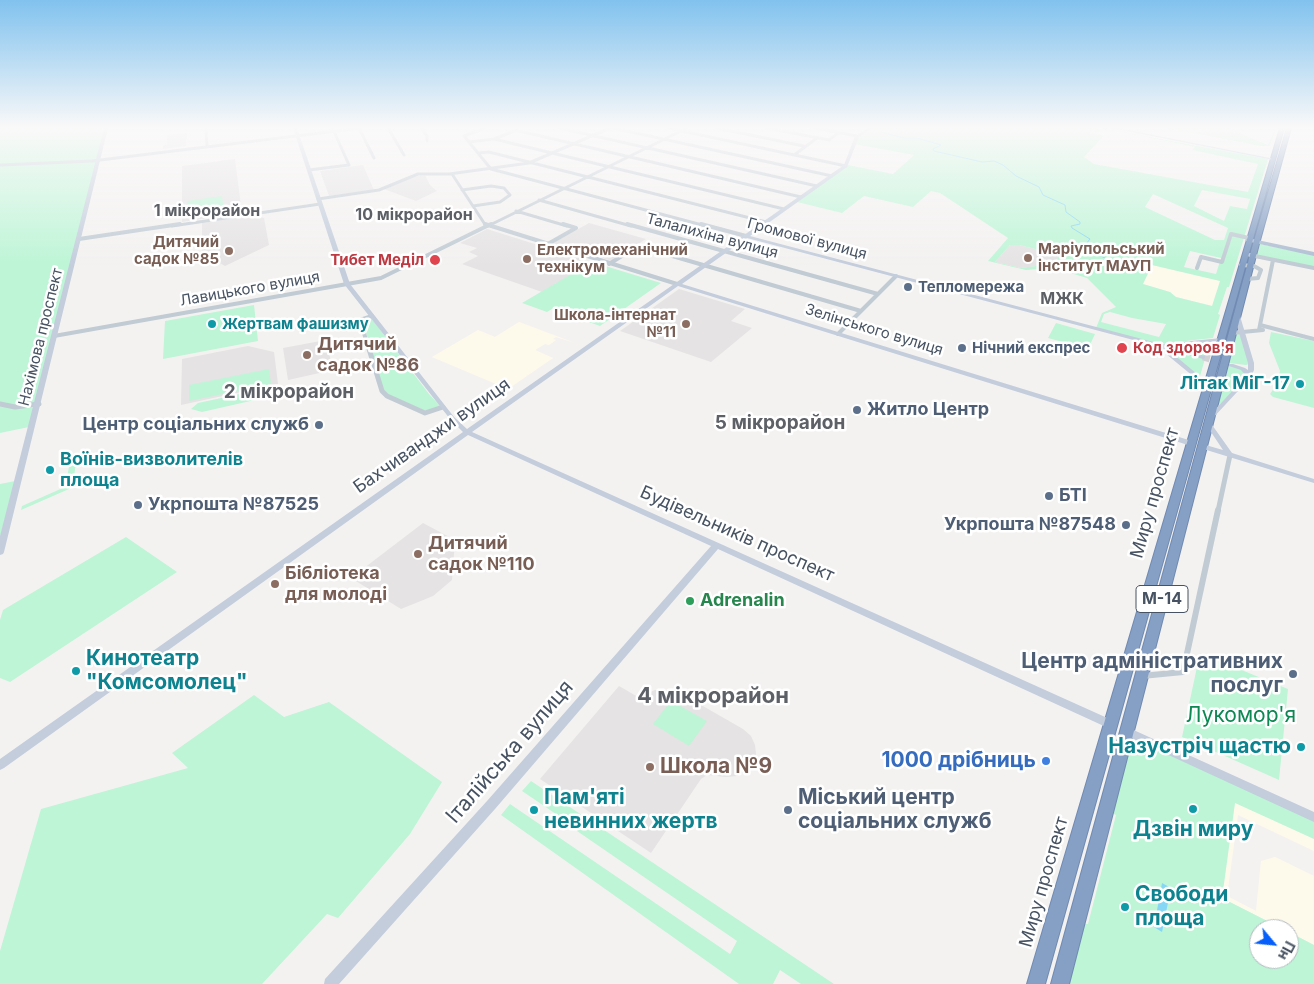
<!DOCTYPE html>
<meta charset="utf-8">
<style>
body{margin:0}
#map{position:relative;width:1314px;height:984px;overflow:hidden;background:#f4f2f1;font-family:Inter,sans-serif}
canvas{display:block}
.north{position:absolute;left:1249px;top:919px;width:50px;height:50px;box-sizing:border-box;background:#fff;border:1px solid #b5bac0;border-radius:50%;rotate:118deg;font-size:14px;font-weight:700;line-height:20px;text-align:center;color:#475362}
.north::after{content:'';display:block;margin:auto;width:18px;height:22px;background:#065ffa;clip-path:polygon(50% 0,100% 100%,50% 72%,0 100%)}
</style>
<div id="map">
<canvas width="1314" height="984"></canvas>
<div class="north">Пн</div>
</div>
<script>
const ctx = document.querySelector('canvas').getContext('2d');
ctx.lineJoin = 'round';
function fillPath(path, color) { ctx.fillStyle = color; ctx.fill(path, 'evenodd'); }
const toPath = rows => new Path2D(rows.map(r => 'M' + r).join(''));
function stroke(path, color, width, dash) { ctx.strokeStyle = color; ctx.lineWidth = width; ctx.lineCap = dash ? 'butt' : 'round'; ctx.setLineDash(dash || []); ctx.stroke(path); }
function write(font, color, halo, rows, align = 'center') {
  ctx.font = font + ' Inter,sans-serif'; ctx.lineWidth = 5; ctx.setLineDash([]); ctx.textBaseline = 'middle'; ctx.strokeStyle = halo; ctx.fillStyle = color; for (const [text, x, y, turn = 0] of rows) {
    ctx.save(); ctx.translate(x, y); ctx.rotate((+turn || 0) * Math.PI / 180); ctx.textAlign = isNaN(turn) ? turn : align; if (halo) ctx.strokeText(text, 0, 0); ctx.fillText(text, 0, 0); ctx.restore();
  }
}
const commercial = toPath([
 [1152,265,1221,281,1213,306,1176,297,1170,292,1143,284],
 [519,322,575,343,556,337,553,339,556,340,552,343,549,345,545,344,535,350,553,358,508,389,432,357,478,330,495,337],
 [1235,802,1314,839,1314,851,1238,815,1227,896,1256,911,1261,861,1275,857,1314,876,1314,945,1289,932,1289,929,1283,929,1222,898]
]);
const education = toPath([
 [187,133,186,146,163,149,163,146,167,144,167,135],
 [235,159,242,213,182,222,182,166],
 [363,165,374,190,329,196,320,171],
 [425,175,430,185,437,191,416,201,384,189,411,177],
 [254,215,264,218,269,245,225,266,202,253,202,223],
 [589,223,646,239,612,261,553,243],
 [487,229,592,262,542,292,462,264,478,256,469,252,477,248,460,243],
 [1010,245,1019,245,1060,255,1053,264,1021,268,995,262],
 [679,289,745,309,731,321,752,328,711,362,620,331],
 [326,340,333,370,288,380,283,348],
 [248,346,274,352,278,384,181,405,182,359],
 [423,523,455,540,452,580,433,596,401,609,351,578],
 [619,686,638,697,655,690,675,690,743,729,751,736,755,745,756,754,753,764,746,771,737,776,726,777,707,775,701,779,651,853,540,779]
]);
const green = toPath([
 [0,128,106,128,35,405,15,406,0,403],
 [874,128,1097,128,1090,133,1189,152,1104,136,1084,157,1094,164,1248,192,1258,164,1192,150,1195,147,1102,128,1268,159,1229,287,1227,287,1218,314,1220,315,1213,338,1157,344,1096,328,1102,313,1116,307,1087,278,1054,268,1026,270,988,261,1008,238,940,193,931,191,913,207,864,196,842,213,797,202,848,165,893,174,914,155,854,144,858,137],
 [1202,190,1250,199,1247,209,1230,206,1224,221,1194,206],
 [1153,194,1228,228,1224,240,1215,240,1145,207],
 [1010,245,1019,245,1060,255,1053,264,1040,261,1036,266,1021,268,995,262],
 [1190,251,1221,258,1216,274,1184,267],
 [1152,265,1220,281,1212,306,1176,297,1170,292,1143,284],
 [1110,312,1132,318,1166,324,1159,337,1101,322,1104,314],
 [1167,128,1228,128,1268,145,1274,130,1276,130,1270,145,1272,146,1260,146],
 [222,196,224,212,187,217,187,201],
 [1260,244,1314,255,1314,268,1257,256],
 [592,262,661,283,600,326,552,309,547,312,522,303],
 [254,305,258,341,163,359,165,321],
 [371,318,429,394,440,406,426,411,389,395,383,389,362,320],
 [1056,323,1095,334,1088,349,1048,338],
 [1271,332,1314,341,1314,408,1273,397,1270,394,1277,384,1280,371,1269,343],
 [1237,333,1240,333,1249,364,1246,365,1229,363],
 [1208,341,1210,342,1206,357,1164,346],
 [1163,347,1205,359,1200,376,1197,376],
 [1229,365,1242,369,1246,377,1218,406],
 [269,369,271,384,189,401,189,385],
 [268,388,277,389,277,395,202,412,191,409,198,403],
 [0,406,34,408,29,427,0,433],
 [77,455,73,484,69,489,21,510,22,506,65,487,71,457],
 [15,481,0,537,0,484],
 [126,537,177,572,10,682,0,678,0,620,3,610],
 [1200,653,1288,689,1279,780,1182,737],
 [254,695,284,717,329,702,442,782,410,834,338,918,327,914,262,984,0,984,0,951,41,809,188,768,172,753],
 [671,701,707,721,689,746,653,724],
 [1131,737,1314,821,1314,839,1235,803,1222,898,1283,929,1259,929,1259,959,1289,959,1289,932,1314,945,1314,984,1068,984,1083,924,1088,924,1116,815,1112,813],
 [531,781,834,984,801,984,780,970,773,984,739,984,501,815,510,804,730,954,737,941,577,831,578,829,522,791]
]);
const water = toPath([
 [1162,883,1171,888,1162,932,1154,927]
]);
const stream = toPath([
 [881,132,904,138,917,138,941,145,933,149,934,151,982,162,994,161,1003,165,1016,176,1039,187,1043,195,1065,205,1066,212,1080,222,1080,224,1071,226,1072,228,1090,239,1086,244,1090,250,1114,263,1118,270]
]);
const secondaryTunnel = toPath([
 [1203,357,1231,365]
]);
const streetFar3 = toPath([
 [206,128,207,147],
 [359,128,374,158],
 [388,128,404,155],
 [421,128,427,136,427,141],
 [485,128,464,136,491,169,706,226],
 [559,128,817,186],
 [613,128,832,176],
 [668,128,846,166],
 [716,128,804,146],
 [767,128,829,140,838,133],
 [814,128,857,136],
 [515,130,801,197],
 [494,139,784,209],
 [469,142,494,139,517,130],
 [478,153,489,152,766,222],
 [794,155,817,138],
 [0,165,92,161,361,128],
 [309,170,349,165,333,129],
 [452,174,486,226],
 [462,190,491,186,504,188,510,195,500,202,473,206],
 [318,199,379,190,418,174,449,174,529,163,610,128],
 [539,200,631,226],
 [516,211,567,226],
 [172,226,320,204],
 [488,226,687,128]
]);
const streetFar2 = toPath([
 [485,224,677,284],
 [563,224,576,228],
 [627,224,878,294],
 [701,224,746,236],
 [79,239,180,224],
 [546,245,576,228],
 [1250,255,1314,268],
 [609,264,638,246,861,311],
 [1241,265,1254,266,1261,270,1258,278,1247,279],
 [1197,268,1201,257,1222,262,1231,234,1249,238],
 [1260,325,1314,339],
 [1259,330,1273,260],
 [1232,333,1263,330],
 [838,334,896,276],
 [54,336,381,278,491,224],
 [369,350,360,320,372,316]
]);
const streetFar1 = toPath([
 [369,349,382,391,387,396,425,413,443,407],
 [0,404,15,407,39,404],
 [1218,511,1230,455]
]);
const street = toPath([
 [1142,676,1183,672,1218,510]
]);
const secondary = toPath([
 [104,128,108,128,4,552,3,554,0,555,0,536,104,128],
 [293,128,297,128,350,284,454,417,467,429,844,165,855,136,869,128,874,128,859,137,847,167,750,236,1161,344,1222,338,1222,340,1220,341,1169,346,1205,356,1205,358,1203,359,1167,349,1209,384,1209,386,1207,387,1205,386,1160,349,1160,347,747,238,682,284,1192,441,1193,443,1190,445,1188,445,678,286,472,432,1114,721,1115,724,1114,727,1110,728,1106,727,718,549,495,809,339,984,324,984,325,979,487,801,711,546,468,435,4,768,0,770,0,759,463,432,450,419,344,284,293,128],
 [1111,128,1118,128,1275,159,1273,160,1111,128],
 [1237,314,1240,316,1254,363,1254,370,1251,377,1212,419,1208,419,1207,418,1208,417,1246,376,1241,370,1229,366,1229,364,1233,364,1245,368,1248,370,1248,363,1234,316,1237,314],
 [1208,421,1210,422,1232,453,1314,479,1314,483,1200,448,1198,446,1200,444,1202,444,1223,450,1205,423,1208,421],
 [1127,727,1314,812,1314,822,1123,734,1122,731,1123,728,1127,727]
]);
const primary = toPath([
 [1248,238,1314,252,1314,256,1246,241,1245,240,1248,238]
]);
const highway = toPath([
 [1280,128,1284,128,1045,984,1027,984,1280,128],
 [1287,128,1291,128,1259,244,1069,984,1051,984,1253,244,1287,128]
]);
const markers = [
 [229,251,5,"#8d6e63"],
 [1028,258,5,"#8d6e63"],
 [527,259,5,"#8d6e63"],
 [435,260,6,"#e0444e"],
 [908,287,5,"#5c6f8a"],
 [212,324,5,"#0f9aa8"],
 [686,324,5,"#8d6e63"],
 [962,348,5,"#5c6f8a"],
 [1122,348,6,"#e0444e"],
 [307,355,5,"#8d6e63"],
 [1300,384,5,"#0f9aa8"],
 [857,410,5,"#5c6f8a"],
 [319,425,5,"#5c6f8a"],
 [50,470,5,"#0f9aa8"],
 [1049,496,5,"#5c6f8a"],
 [138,505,5,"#5c6f8a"],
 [1126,525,5,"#5c6f8a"],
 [418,554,5,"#8d6e63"],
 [275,584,5,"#8d6e63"],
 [690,601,5,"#2e9e5b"],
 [76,671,5,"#0f9aa8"],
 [1293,674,5,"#5c6f8a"],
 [1301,747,5,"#0f9aa8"],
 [1046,761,5,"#3f7fe0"],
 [650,767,5,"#8d6e63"],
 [1193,809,5,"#0f9aa8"],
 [534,810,5,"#0f9aa8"],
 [788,810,5,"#5c6f8a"],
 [1125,907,5,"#0f9aa8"]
];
const farStreetnames = [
 ["Талалихіна вулиця",712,236,15],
 ["Громової вулиця",807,239,15],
 ["Лавицького вулиця",250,289,-10],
 ["Зелінського вулиця",874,330,17],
 ["Нахімова проспект",41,337,-76]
];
const farEducationnames = [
 ["Дитячий",219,242],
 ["садок №85",219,259],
 ["Маріупольський",1038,249,"left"],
 ["інститут МАУП",1038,266,"left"],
 ["Електромеханічний",537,250,"left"],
 ["технікум",537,267,"left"],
 ["Школа-інтернат",676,315],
 ["№11",676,332]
];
const farHealthnames = [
 ["Тибет Меділ",424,260],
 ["Код здоров'я",1133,348,"left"]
];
const farServicenames = [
 ["Тепломережа",918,287],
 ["Нічний експрес",972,348]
];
const farCulturenames = [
 ["Жертвам фашизму",222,324]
];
const farNeighbourhoodnames = [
 ["1 мікрорайон",207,211],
 ["10 мікрорайон",414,215],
 ["МЖК",1062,299]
];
const shields = [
 [1162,599,52]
];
const shieldNames = [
 ["М-14",1162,599]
];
const educationNames = [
 ["Дитячий",317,345],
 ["садок №86",317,366],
 ["Дитячий",428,544],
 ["садок №110",428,565],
 ["Бібліотека",285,574],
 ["для молоді",285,595]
];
const cultureNames = [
 ["Літак МіГ-17",1290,384],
 ["Воїнів-визволителів",60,460,"left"],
 ["площа",60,481,"left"]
];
const serviceNames = [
 ["Житло Центр",867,410],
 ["Центр соціальних служб",309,425,"right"],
 ["БТІ",1059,496],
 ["Укрпошта №87525",148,505],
 ["Укрпошта №87548",1116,525,"right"]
];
const streetNames = [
 ["Бахчиванджи вулиця",432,436,-35],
 ["Миру проспект",1155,493,-74],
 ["Будівельників проспект",737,534,24],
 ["Миру проспект",1044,882,-74]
];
const leisureNames = [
 ["Adrenalin",700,601]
];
const neighbourhoodNames = [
 ["2 мікрорайон",289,392],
 ["5 мікрорайон",780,423]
];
const nearCulturenames = [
 ["Кинотеатр",86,659],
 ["\"Комсомолец\"",86,683],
 ["Назустріч щастю",1291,747,"right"],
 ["Пам'яті",544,798],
 ["невинних жертв",544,822],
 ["Дзвін миру",1193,830,"center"],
 ["Свободи",1135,895],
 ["площа",1135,919]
];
const nearServicenames = [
 ["Центр адміністративних",1283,662],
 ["послуг",1283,686],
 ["Міський центр",798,798,"left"],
 ["соціальних служб",798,822,"left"]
];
const nearParknames = [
 ["Лукомор'я",1241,716]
];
const nearStreetnames = [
 ["Італійська вулиця",510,752,-49]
];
const nearShopnames = [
 ["1000 дрібниць",1036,761]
];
const nearEducationnames = [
 ["Школа №9",660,767]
];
const nearNeighbourhoodnames = [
 ["4 мікрорайон",713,696]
];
fillPath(commercial, '#fefaeb');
fillPath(education, '#e5e3e3');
fillPath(green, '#bdf5d6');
fillPath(water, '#86d7f6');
stroke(stream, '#86d7f6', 1);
stroke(secondaryTunnel, '#d1d2d4', 7, [7, 3]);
stroke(highway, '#708ab1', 2);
stroke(streetFar3, '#c1cbd4', 3);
stroke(streetFar2, '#c1cbd4', 4);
stroke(streetFar1, '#c1cbd4', 5);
stroke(street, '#c1cbd4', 6);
fillPath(secondary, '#c3cddc');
fillPath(primary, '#afbed3');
fillPath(highway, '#859fc5');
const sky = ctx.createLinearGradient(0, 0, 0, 266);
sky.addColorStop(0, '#81c2ee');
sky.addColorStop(0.48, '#faf9f9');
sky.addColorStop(1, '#faf9f900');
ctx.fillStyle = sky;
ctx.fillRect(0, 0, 1314, 266);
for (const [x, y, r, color] of markers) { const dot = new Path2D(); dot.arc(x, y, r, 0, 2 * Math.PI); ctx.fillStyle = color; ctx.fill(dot); stroke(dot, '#fff', 2); }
write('15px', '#475362', '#fff', farStreetnames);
write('bold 15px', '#785e54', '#fff', farEducationnames, 'right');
write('bold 15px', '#be3a42', '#fff', farHealthnames, 'right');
write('bold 15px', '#4e5e75', '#fff', farServicenames, 'left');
write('bold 15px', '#0d838f', '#fff', farCulturenames, 'left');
write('bold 16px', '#5d6167', '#fff', farNeighbourhoodnames);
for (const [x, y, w] of shields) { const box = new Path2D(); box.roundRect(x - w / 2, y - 13.5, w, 27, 4); ctx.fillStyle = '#fff'; ctx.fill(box); stroke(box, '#475362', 1); }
write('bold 16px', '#475362', null, shieldNames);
write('bold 18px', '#785e54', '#fff', educationNames, 'left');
write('bold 18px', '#0d838f', '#fff', cultureNames, 'right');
write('bold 18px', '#4e5e75', '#fff', serviceNames, 'left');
write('18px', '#475362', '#fff', streetNames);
write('bold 18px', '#27864d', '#fff', leisureNames, 'left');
write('bold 19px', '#5d6167', '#fff', neighbourhoodNames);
write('bold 21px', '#0d838f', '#fff', nearCulturenames, 'left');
write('bold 21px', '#4e5e75', '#fff', nearServicenames, 'right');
write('21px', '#0d8753', '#fff', nearParknames);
write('21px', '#475362', '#fff', nearStreetnames);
write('bold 21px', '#366cbe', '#fff', nearShopnames, 'right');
write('bold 21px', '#785e54', '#fff', nearEducationnames, 'left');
write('bold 22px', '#5d6167', '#fff', nearNeighbourhoodnames);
</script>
